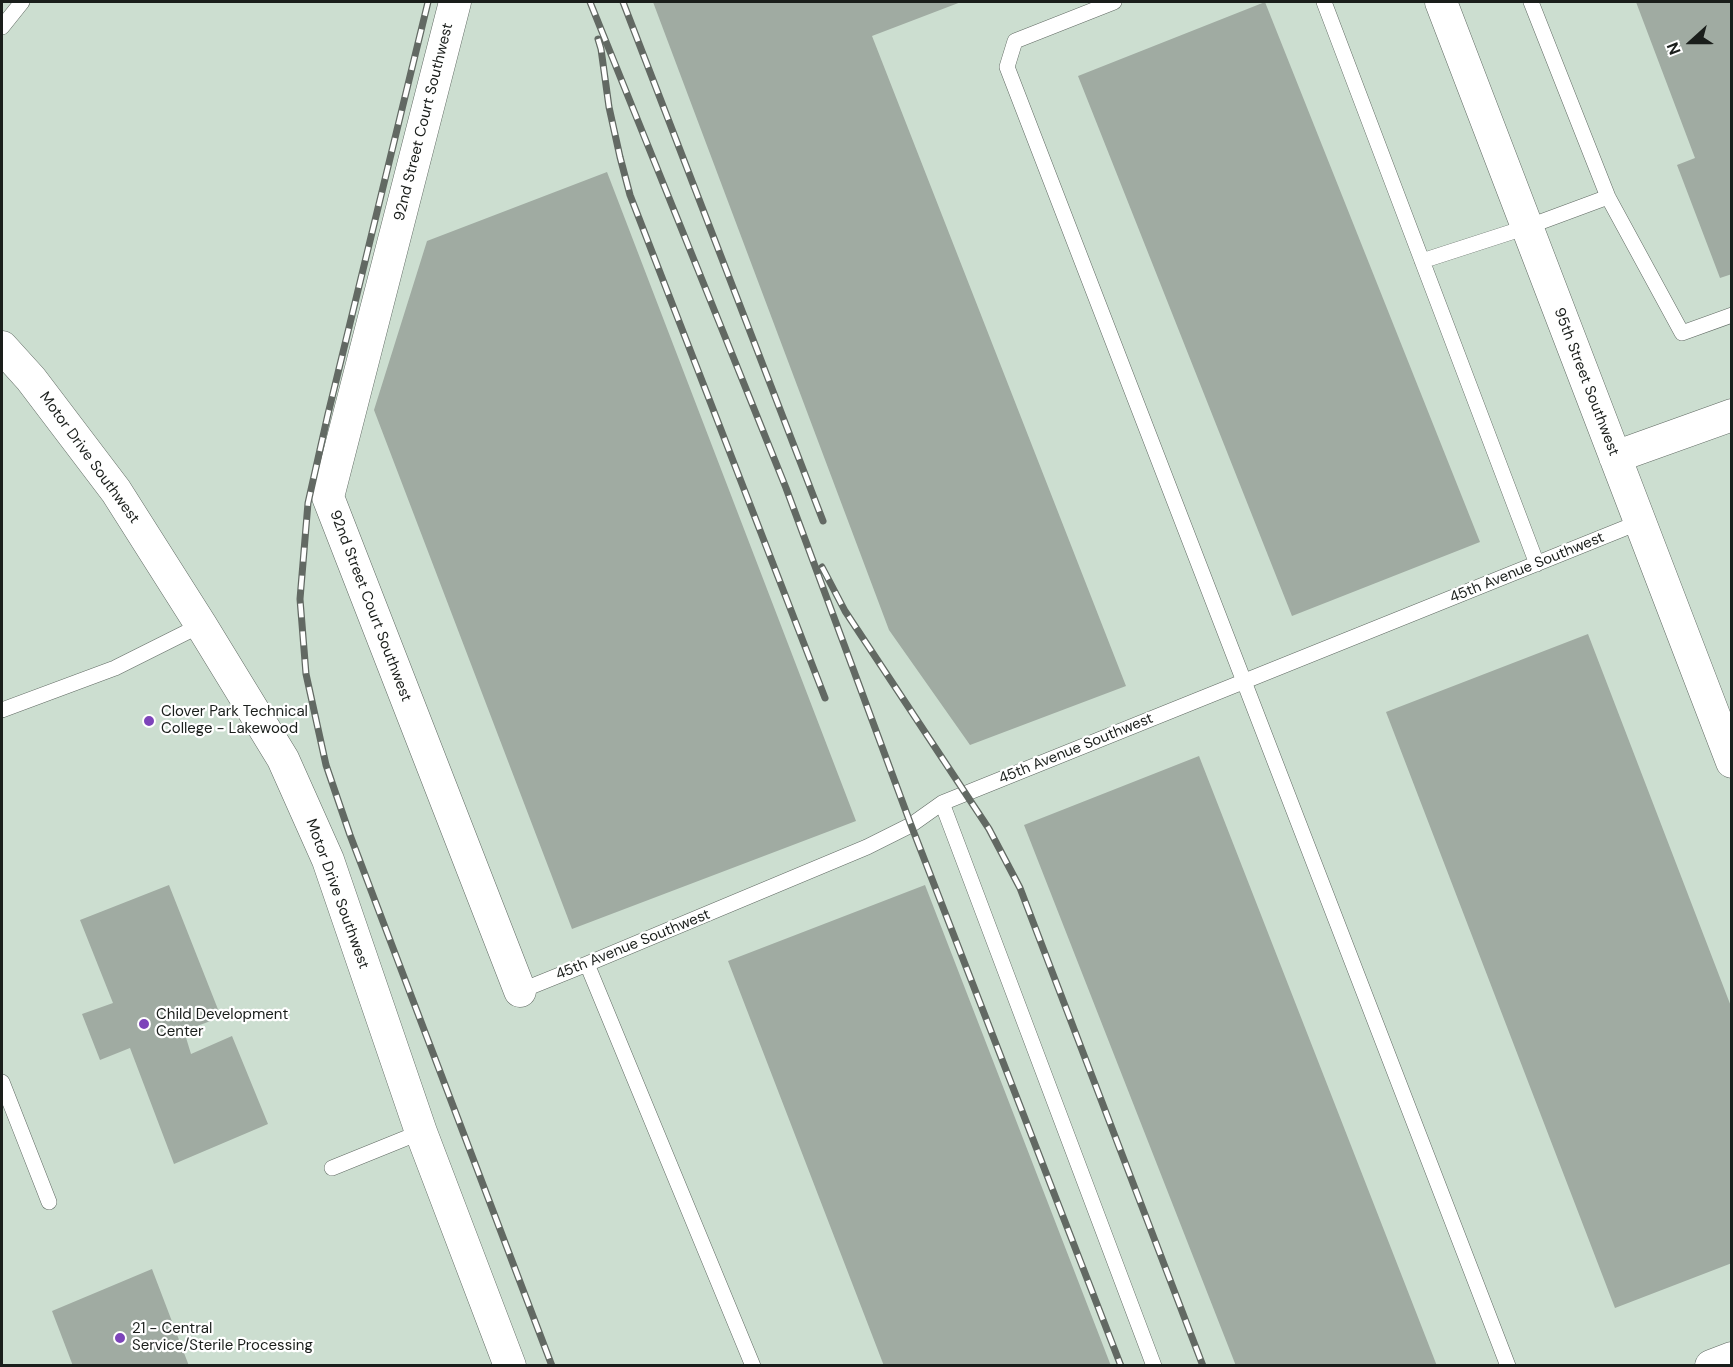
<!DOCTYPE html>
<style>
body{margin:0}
#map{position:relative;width:1733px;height:1367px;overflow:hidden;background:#dde8df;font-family:"DM Sans",sans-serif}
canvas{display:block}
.frame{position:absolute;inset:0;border:3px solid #1a1e1b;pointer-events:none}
.north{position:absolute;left:1661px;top:12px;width:60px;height:60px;-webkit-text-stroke:4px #fff;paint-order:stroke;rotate:249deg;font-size:16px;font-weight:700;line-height:24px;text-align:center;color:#1a1e1b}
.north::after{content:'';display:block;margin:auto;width:21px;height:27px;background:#1a1e1b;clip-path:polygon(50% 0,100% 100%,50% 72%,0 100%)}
</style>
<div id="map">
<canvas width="1733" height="1367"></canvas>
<div class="frame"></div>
<div class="north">N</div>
</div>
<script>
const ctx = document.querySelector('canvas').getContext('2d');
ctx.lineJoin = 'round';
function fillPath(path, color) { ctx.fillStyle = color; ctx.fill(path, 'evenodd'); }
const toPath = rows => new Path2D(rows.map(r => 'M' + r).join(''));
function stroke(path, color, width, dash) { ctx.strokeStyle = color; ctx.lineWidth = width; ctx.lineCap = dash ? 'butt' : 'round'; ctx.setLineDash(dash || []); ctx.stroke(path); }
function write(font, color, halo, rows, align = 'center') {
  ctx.font = font + ' "DM Sans",sans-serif'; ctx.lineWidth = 4.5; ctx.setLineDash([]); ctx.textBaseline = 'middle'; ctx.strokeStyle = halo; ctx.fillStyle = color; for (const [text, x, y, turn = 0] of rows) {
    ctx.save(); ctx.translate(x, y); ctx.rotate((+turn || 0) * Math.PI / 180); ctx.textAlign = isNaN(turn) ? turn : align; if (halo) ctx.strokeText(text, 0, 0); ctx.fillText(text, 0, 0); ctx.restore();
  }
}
const built = toPath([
 [2,2,1731,2,1731,1365,2,1366]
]);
const building = toPath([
 [653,2,961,2,872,36,1126,686,970,745,889,630],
 [1265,2,1480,542,1292,616,1078,76],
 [1636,2,1732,2,1732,274,1720,278,1677,165,1695,158],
 [607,172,856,821,572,929,374,410,427,241],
 [1588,634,1732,1009,1732,1263,1615,1308,1386,712],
 [1199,756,1437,1366,1236,1366,1024,825],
 [169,885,221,1017,184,1031,191,1054,232,1036,268,1124,174,1164,130,1048,100,1060,82,1014,113,1003,80,920],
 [925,885,1111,1366,884,1366,728,961],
 [152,1269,189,1366,73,1366,52,1311]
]);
const lane = toPath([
 [1114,2,1015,41,1007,67,1508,1366],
 [1324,2,1537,564],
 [1531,2,1608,197,1682,333,1732,315],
 [2,27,22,2],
 [1422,261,1527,227,1608,197],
 [2,710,115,668,201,625],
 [942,803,1154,1366],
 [587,964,753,1366],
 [520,991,587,964,867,847,911,825,942,803,1640,522],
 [2,1082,49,1202],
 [332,1168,421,1132]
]);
const street = toPath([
 [455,2,328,497,520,991],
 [1441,2,1732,762],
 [2,347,31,379,116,491,201,625,283,759,328,860,421,1132,510,1366],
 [1615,457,1732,415],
 [1711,1366,1732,1358]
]);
const rail = toPath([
 [428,2,328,414,308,503,300,599,306,674,326,765,350,835,552,1366],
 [590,2,786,488,911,825,1121,1366],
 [623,2,823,521],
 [598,39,601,49,609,107,620,157,630,195,825,698],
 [822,567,845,611,989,829,1020,888,1203,1366]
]);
const markers = [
 [149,721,6,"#7d44ba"],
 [144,1024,6,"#7d44ba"],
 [120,1338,6,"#7d44ba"]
];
const streetNames = [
 ["92nd Street Court Southwest",424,122,-76],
 ["95th Street Southwest",1586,382,69],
 ["Motor Drive Southwest",89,458,54],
 ["45th Avenue Southwest",1527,568,-22],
 ["92nd Street Court Southwest",370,606,69],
 ["45th Avenue Southwest",1076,749,-22],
 ["Motor Drive Southwest",337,894,70],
 ["45th Avenue Southwest",633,945,-22]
];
const poiNames = [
 ["Clover Park Technical",161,712],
 ["College - Lakewood",161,729],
 ["Child Development",156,1015],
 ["Center",156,1032],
 ["21 - Central",132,1329],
 ["Service/Sterile Processing",132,1346]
];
fillPath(built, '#ccded0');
fillPath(building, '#a0aba2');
stroke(lane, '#606a63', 16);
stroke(street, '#606a63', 33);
stroke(lane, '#fff', 15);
stroke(street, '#fff', 32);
stroke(rail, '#626963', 7);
stroke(rail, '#fff', 4.5, [14]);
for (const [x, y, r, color] of markers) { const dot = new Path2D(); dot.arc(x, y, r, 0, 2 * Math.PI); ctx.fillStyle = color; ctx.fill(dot); stroke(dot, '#fff', 2); }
write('15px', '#1a1e1b', '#fff', streetNames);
write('15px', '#1a1e1b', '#fff', poiNames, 'left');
</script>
